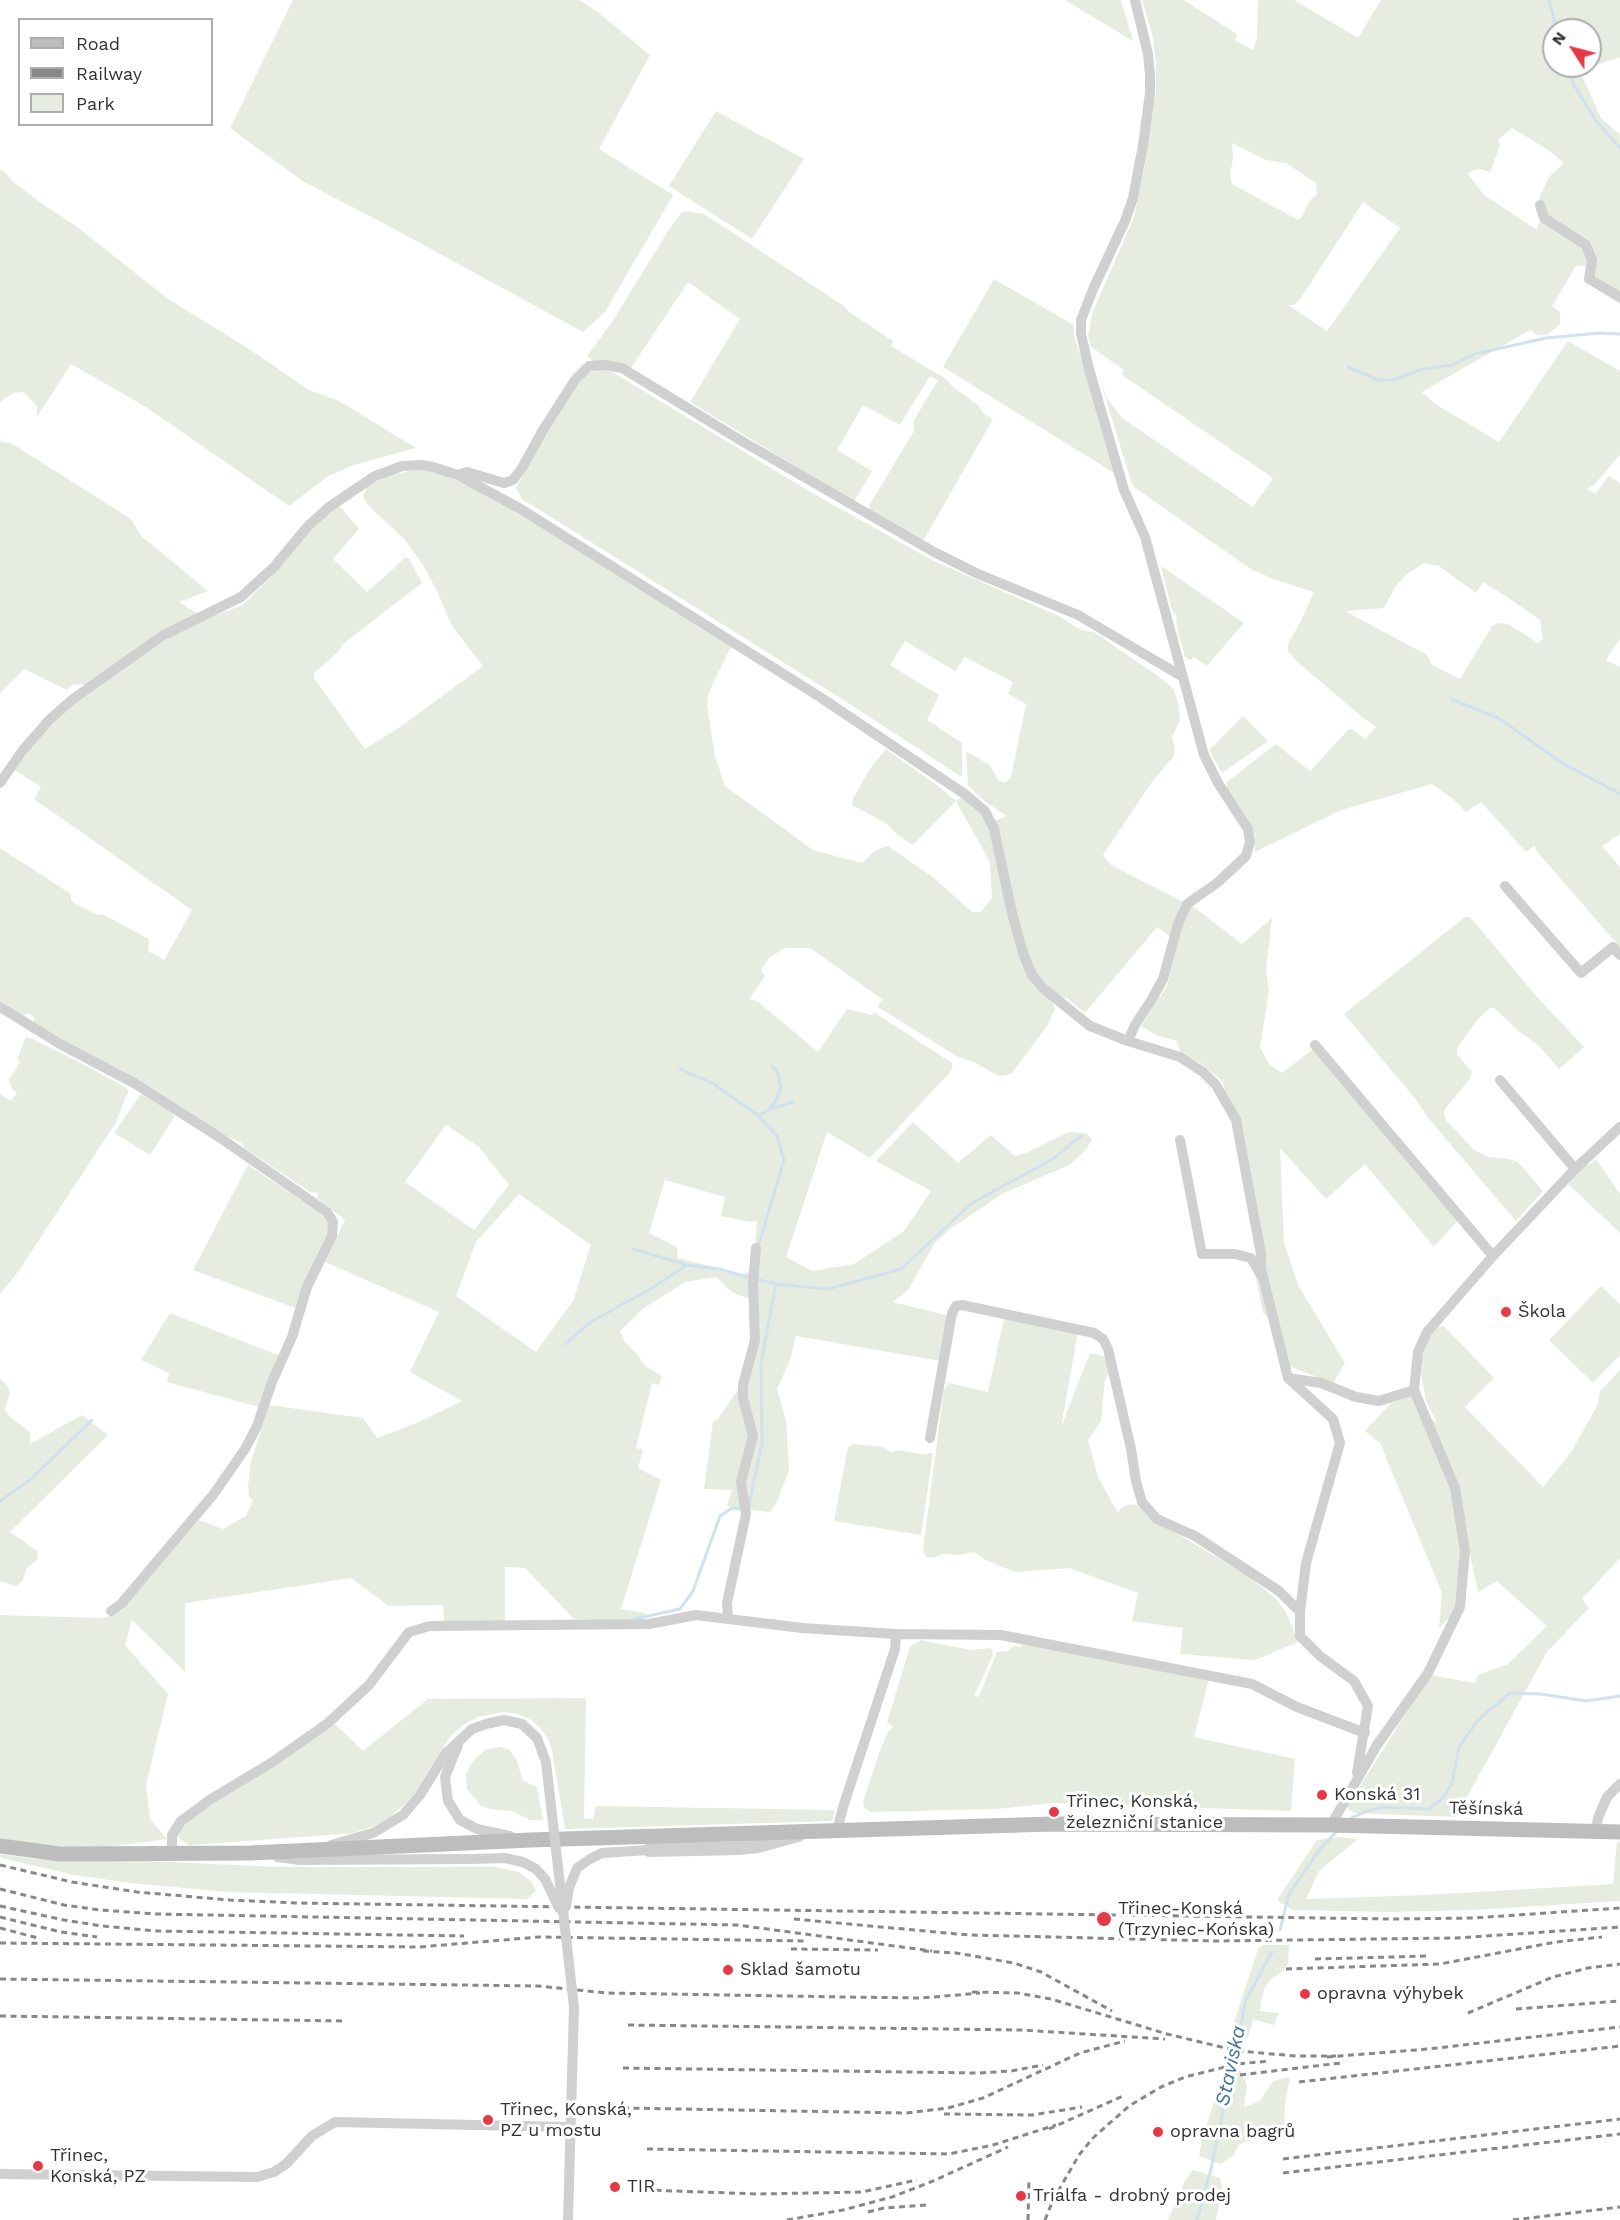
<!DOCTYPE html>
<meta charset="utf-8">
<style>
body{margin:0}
#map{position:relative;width:1620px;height:2220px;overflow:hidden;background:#fff;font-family:"Work Sans",sans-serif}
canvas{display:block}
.legend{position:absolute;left:18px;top:18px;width:195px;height:108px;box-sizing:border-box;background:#fff;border:2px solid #adadad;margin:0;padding:8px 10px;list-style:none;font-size:18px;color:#333}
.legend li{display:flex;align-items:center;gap:12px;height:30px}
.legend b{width:30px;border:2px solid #adadad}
.north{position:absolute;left:1542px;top:18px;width:60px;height:60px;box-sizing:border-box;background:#fff;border:2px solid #adadad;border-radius:50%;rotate:306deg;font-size:16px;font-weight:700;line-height:24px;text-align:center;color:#333}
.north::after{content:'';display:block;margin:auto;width:21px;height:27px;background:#e63946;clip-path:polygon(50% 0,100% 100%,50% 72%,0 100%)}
</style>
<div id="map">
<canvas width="1620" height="2220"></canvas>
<ul class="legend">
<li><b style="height:8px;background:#bdbdbd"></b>Road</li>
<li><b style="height:8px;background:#888"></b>Railway</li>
<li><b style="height:16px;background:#e6ecdf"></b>Park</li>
</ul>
<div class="north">N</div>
</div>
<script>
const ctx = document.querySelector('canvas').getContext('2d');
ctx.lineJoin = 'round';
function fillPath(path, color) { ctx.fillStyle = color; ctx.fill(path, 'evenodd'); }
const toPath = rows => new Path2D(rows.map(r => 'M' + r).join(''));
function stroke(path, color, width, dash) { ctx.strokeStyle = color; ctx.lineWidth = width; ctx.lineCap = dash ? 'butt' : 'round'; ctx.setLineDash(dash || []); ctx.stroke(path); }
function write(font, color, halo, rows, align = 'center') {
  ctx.font = font + ' "Work Sans",sans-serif'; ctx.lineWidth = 6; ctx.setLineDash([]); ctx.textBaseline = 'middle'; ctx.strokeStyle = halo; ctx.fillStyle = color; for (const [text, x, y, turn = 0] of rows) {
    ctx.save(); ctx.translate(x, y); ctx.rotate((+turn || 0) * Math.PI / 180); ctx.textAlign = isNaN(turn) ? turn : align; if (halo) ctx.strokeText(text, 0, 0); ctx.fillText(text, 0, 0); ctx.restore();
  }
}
const green = toPath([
 [293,0,579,0,595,10,650,55,599,149,673,195,605,312,583,332,387,225,304,182,230,128],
 [1065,0,1121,0,1133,41],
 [1142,0,1184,0,1238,35,1235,40,1253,50,1257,39,1258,0,1294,0,1358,38,1381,0,1620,0,1620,57,1590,67,1582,76,1601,118,1620,135,1620,304,1589,284,1594,260,1590,248,1552,220,1545,213,1540,203,1539,198,1549,177,1564,163,1548,150,1512,128,1498,140,1500,146,1490,172,1480,169,1473,170,1468,174,1484,195,1537,230,1538,224,1545,220,1582,247,1587,256,1587,266,1576,266,1552,306,1560,312,1560,324,1547,335,1537,335,1530,330,1422,392,1435,404,1499,442,1568,341,1620,371,1620,455,1594,485,1587,489,1595,494,1609,476,1620,483,1620,639,1606,660,1620,667,1620,834,1602,846,1620,867,1620,947,1539,854,1534,846,1526,852,1481,802,1466,812,1452,798,1432,784,1341,810,1255,852,1255,836,1247,819,1227,790,1227,782,1276,744,1310,771,1348,730,1352,729,1365,739,1376,727,1362,717,1295,660,1288,651,1288,644,1301,621,1314,592,1273,579,1249,568,1134,487,1130,478,1101,383,1107,398,1122,418,1253,507,1273,478,1122,375,1124,370,1091,347,1088,335,1093,311,1134,217,1145,164,1153,103,1156,95,1156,63,1152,33],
 [1554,30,1590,30,1590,66,1554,66],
 [1232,143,1266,160,1286,163,1316,183,1317,195,1310,200,1301,218,1298,220,1232,184,1230,174,1233,159],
 [1363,202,1400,228,1327,331,1288,305,1293,305,1299,301],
 [1424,563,1439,566,1476,593,1483,582,1504,595,1540,620,1543,639,1538,643,1508,624,1498,623,1492,626,1460,679,1432,665,1427,655,1345,611,1384,608,1395,587,1407,574],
 [716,111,804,159,752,239,669,186],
 [0,170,5,172,12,181,44,205,76,226,168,299,246,347,309,390,339,401,416,448,354,465,328,476,289,506,146,407,71,364,37,417,37,406,24,392,13,393,0,402],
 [686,211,704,214,844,306,849,312,893,341,891,346,946,379,953,387,979,406,984,414,993,419,923,541,869,510,869,506,914,431,914,420,938,380,930,376,900,425,863,405,837,450,872,471,854,502,690,402,740,319,688,282,631,368,595,363,587,356,612,322,670,228,681,213],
 [994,279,1074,325,1074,336,1119,476,943,367],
 [599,369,614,373,814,494,932,560,1061,617,1080,630,1094,632,1165,681,1174,690,1179,707,1180,720,1172,737,1175,748,1174,756,1154,779,1103,855,1111,865,1195,908,1242,944,1272,918,1266,970,1269,991,1260,1047,1269,1064,1282,1073,1312,1050,1317,1051,1458,1220,1434,1247,1365,1164,1326,1199,1280,1148,1284,1242,1298,1285,1345,1363,1333,1383,1286,1365,1273,1322,1263,1313,1255,1274,1264,1255,1223,1082,1202,1064,1180,1051,1177,1041,1156,1035,1141,1026,1167,986,1178,942,1157,927,1085,1013,1067,998,1051,998,1055,1009,1047,1026,1012,1073,1003,1076,997,1075,974,1062,958,1057,878,1007,882,999,810,948,785,948,770,957,762,968,761,971,765,976,749,999,757,1001,818,1052,847,1009,872,1015,874,1012,952,1063,952,1070,870,1158,827,1132,786,1257,812,1271,854,1264,904,1231,931,1191,876,1161,913,1122,958,1163,991,1135,1015,1156,1028,1152,1069,1132,1085,1133,1092,1139,1086,1150,1069,1165,1002,1194,950,1229,934,1244,908,1290,893,1302,949,1316,940,1361,796,1336,790,1360,777,1389,786,1421,789,1470,777,1502,770,1512,732,1508,727,1505,732,1490,704,1489,713,1421,717,1420,750,1372,753,1299,738,1295,728,1289,717,1277,685,1282,644,1308,620,1331,624,1341,638,1355,645,1366,662,1376,659,1385,652,1383,636,1448,643,1450,638,1468,661,1480,621,1609,646,1613,642,1622,574,1619,525,1568,505,1567,505,1621,444,1621,443,1605,389,1606,351,1578,185,1603,185,1672,132,1620,125,1645,168,1694,146,1785,150,1819,167,1839,100,1848,17,1844,0,1840,0,1615,103,1618,115,1614,123,1609,199,1520,223,1529,246,1516,253,1501,249,1496,248,1486,251,1462,269,1405,363,1418,377,1438,419,1422,462,1401,410,1372,439,1312,325,1262,345,1220,317,1198,318,1193,310,1192,244,1148,242,1143,224,1135,33,1025,34,1017,28,1013,22,1017,0,1003,0,848,71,894,71,900,74,903,97,915,102,914,149,939,148,951,164,960,192,910,34,799,41,787,15,770,35,742,64,711,150,650,189,625,243,605,270,578,311,530,338,504,359,529,333,559,367,592,394,568,405,557,409,559,422,583,344,643,338,652,314,673,314,678,365,749,403,725,483,666,452,626,438,593,423,565,405,540,367,504,363,497,367,487,389,475,416,470,429,471,445,475,491,496,731,647,714,681,708,695,707,706,715,756,725,786,813,850,862,863,876,850,888,846,934,878,972,912,981,912,992,898,990,862,956,801,913,845,899,836,887,824,852,805,853,799,869,770,886,749,938,786,956,801,964,796,989,821,997,820,1007,816,984,801,968,785,966,751,990,765,998,780,1005,783,1011,777,1026,704,1008,694,1013,682,965,657,955,671,905,641,890,665,939,695,927,720,962,743,962,776,960,776,845,701,522,499,516,488,543,440,578,384,587,373],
 [446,1125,479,1147,509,1185,474,1230,405,1182],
 [665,1180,725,1197,721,1216,751,1222,757,1220,755,1248,749,1272,743,1274,677,1258,677,1247,649,1233],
 [519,1194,591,1245,573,1301,536,1352,456,1296,476,1242],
 [0,438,1,442,11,443,131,519,141,536,208,591,179,602,198,614,86,685,74,684,67,690,24,669,0,693],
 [1161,566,1244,623,1207,666,1194,657,1190,660,1185,657,1177,628,1176,615,1171,608],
 [1243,716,1268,741,1222,773,1209,750],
 [1465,917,1470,917,1537,997,1584,1047,1559,1069,1539,1046,1521,1033,1494,1008,1490,1008,1478,1019,1457,1048,1457,1054,1472,1072,1469,1080,1445,1109,1444,1115,1447,1121,1473,1149,1488,1157,1508,1159,1518,1162,1543,1191,1516,1221,1429,1119,1414,1097,1344,1014],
 [26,1037,33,1039,81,1063,127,1088,128,1092,115,1124,18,1272,0,1294,0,1094,11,1101,17,1093,12,1089,9,1080,20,1062,17,1060],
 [141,1094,172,1113,174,1117,150,1155,114,1133],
 [1596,1159,1620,1194,1620,1233,1568,1184,1585,1165,1590,1164],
 [248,1165,328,1218,330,1228,298,1309,193,1270],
 [1601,1286,1620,1304,1620,1355,1593,1383,1549,1340],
 [170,1313,280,1356,259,1407,167,1382,169,1373,141,1360],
 [1004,1319,1078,1332,1061,1427,1090,1353,1107,1357,1110,1372,1105,1379,1101,1421,1088,1440,1098,1477,1118,1513,1121,1508,1130,1504,1137,1505,1163,1525,1248,1576,1276,1599,1286,1612,1298,1642,1255,1660,1180,1654,1183,1628,1132,1621,1138,1593,1069,1568,1016,1572,987,1561,974,1552,959,1555,942,1554,937,1557,926,1557,923,1549,944,1389,949,1383,988,1392],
 [1444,1326,1494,1378,1465,1407,1543,1487,1572,1451,1598,1404,1600,1391,1620,1370,1620,1558,1582,1599,1589,1608,1547,1652,1456,1817,1354,1813,1347,1807,1430,1675,1475,1683,1478,1675,1508,1664,1547,1626,1497,1581,1478,1592,1470,1554,1452,1615,1439,1628,1442,1593,1380,1443,1365,1431,1391,1403,1412,1395,1420,1410,1437,1423,1426,1401,1421,1373,1422,1356,1430,1336,1437,1327],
 [0,1379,7,1385,10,1392,5,1410,10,1417,30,1432,30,1444,82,1415,108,1435,10,1532,37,1551,38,1559,27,1568,22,1581,16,1586,0,1581],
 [853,1444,883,1447,891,1452,898,1450,927,1455,928,1453,933,1453,921,1535,834,1521,848,1447],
 [921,1640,971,1650,991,1648,993,1655,975,1694,976,1697,979,1696,997,1652,1008,1651,1014,1646,1021,1647,1024,1643,1209,1679,1194,1737,1295,1759,1291,1811,1054,1803,996,1809,870,1812,864,1807,863,1802,879,1753,888,1732,893,1727,887,1722,910,1647],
 [586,1698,584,1819,593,1819,596,1806,835,1810,832,1821,565,1829,552,1750,548,1739,541,1729,531,1720,518,1714,503,1712,477,1717,462,1726,450,1737,417,1790,405,1804,389,1818,372,1827,353,1833,234,1842,189,1845,182,1841,178,1836,179,1829,183,1823,335,1724,363,1751,428,1699],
 [500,1747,510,1750,517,1761,523,1781,537,1787,543,1820,530,1820,512,1811,490,1809,480,1805,467,1789,466,1774,473,1761,485,1750],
 [1338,1837,1358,1839,1319,1871,1306,1899,1425,1895,1613,1884,1617,1842,1620,1842,1620,1901,1473,1910,1390,1912,1293,1910,1277,1900,1317,1840],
 [0,1854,36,1859,146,1861,280,1867,494,1867,519,1872,531,1881,536,1891,527,1899,230,1892,138,1884,74,1875,5,1859,0,1857],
 [1263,1945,1289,1945,1288,1964,1282,1972,1272,1978,1264,1989,1261,2001,1260,2011,1279,2013,1274,2025,1253,2019,1248,2038,1232,2038,1231,2032,1243,1995,1258,1949],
 [1224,2071,1241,2071,1247,2086,1244,2107,1260,2101,1273,2081,1290,2077,1285,2102,1284,2127,1238,2145,1234,2155,1221,2164,1199,2156,1202,2139],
 [1193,2170,1220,2178,1222,2189,1216,2220,1168,2220,1185,2181]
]);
const stream = toPath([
 [1549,0,1557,30],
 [1568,66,1573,83,1596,121,1620,148],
 [1348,367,1378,380,1394,380,1422,369,1452,365,1475,354,1546,338,1600,333,1620,334],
 [1451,699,1498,718,1564,764,1620,794],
 [680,1069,714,1084,759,1116,777,1136,784,1160,758,1247],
 [770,1109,794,1102],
 [759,1116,769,1109,776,1101,781,1088,777,1071,772,1066],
 [633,1249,686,1265],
 [776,1284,828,1289,901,1269,972,1203,1053,1159,1081,1136],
 [565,1344,592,1321,649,1290,687,1265,719,1269,750,1278],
 [0,1501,30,1480,92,1420],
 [749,1505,762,1443,761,1362,776,1284,755,1279],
 [634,1619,680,1609,693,1591,720,1516,732,1508,741,1509],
 [1349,1819,1367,1811,1383,1807,1429,1809,1444,1797,1452,1783,1459,1747,1478,1720,1510,1693,1541,1694,1586,1701,1620,1696],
 [1280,1930,1289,1894,1320,1849,1338,1830],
 [1197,2220,1211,2169,1246,2000,1272,1952]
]);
const minor = toPath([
 [1135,0,1148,54,1150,75,1150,93,1143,145,1133,198,1125,221,1094,287,1081,320,1081,334,1089,369,1124,490,1145,537,1204,755,1218,783,1248,829,1250,842,1246,856,1217,883,1187,904,1178,924,1163,979,1152,999,1135,1025,1128,1041,1180,1057,1203,1072,1216,1085,1236,1120,1261,1254,1261,1269,1288,1378],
 [1540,205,1544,218,1586,245,1592,260,1589,279,1620,297],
 [461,474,467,472,504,483,513,480,522,468,543,430,575,380,589,366,604,365,622,368,740,440,934,552,976,573,1078,615,1183,677],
 [0,783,23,750,49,720,73,699,162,636,241,597,274,567,308,526,329,507,375,476,402,466,421,465,433,467,458,475,519,508,820,697,966,795,985,811,994,829,1012,913,1023,953,1032,975,1044,989,1090,1026,1128,1041],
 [1505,886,1581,973,1613,947,1620,955],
 [0,1007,60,1044,134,1083,219,1137,327,1212,333,1222,332,1236,307,1287,292,1337,272,1382,257,1426,245,1449,213,1495,121,1604,111,1611],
 [1315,1045,1493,1256],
 [1500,1080,1575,1169],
 [1180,1140,1202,1254,1235,1254,1251,1258,1261,1275],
 [930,1438,952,1313,956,1306,962,1305,1094,1333,1103,1339,1108,1349,1131,1449,1136,1481,1142,1502,1157,1519,1195,1536,1279,1591,1300,1612],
 [728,1618,727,1603,746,1514,741,1482,753,1436,743,1398,743,1385,755,1340,753,1283,756,1248],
 [458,1745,445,1777,448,1801,460,1820,477,1829,510,1836],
 [1357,1773,1368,1706,1354,1681,1320,1656,1300,1636,1300,1612,1306,1563,1340,1443,1333,1419,1288,1378,1321,1383,1356,1397,1379,1401,1414,1390],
 [1331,1825,1377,1745,1428,1673,1460,1607,1465,1551,1455,1488,1414,1390,1418,1352,1427,1332,1493,1256,1575,1169,1620,1127],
 [837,1830,844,1804,895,1649,896,1634],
 [1596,1831,1598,1818,1607,1797,1620,1784],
 [331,1845,373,1833,403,1815,420,1795,446,1753,472,1729,486,1724,504,1720,522,1724,537,1738,546,1762],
 [172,1854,172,1835,181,1821,211,1799,271,1763,328,1723,369,1685,409,1632,430,1626,649,1624,696,1615,802,1628,896,1634,1001,1635,1252,1684,1297,1707,1365,1733],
 [277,1857,300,1860,471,1859],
 [0,2174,257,2177,274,2172,286,2164,312,2136,335,2122,571,2127],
 [568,2220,574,2007]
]);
const tertiary = toPath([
 [649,1850,739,1848,758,1846,798,1835]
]);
const secondary = toPath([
 [0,1846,60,1854,250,1853,530,1840,1052,1824,1331,1825,1620,1832]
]);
const rail = toPath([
 [0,1865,72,1882,137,1892,230,1900,295,1903,1390,1919,1473,1918,1620,1908],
 [0,1889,64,1905,100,1910,156,1914,737,1925,932,1951],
 [0,1906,64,1920,102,1926,157,1931,464,1936],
 [0,1917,61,1932,97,1937],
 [794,1919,969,1935,1216,1941,1456,1938,1620,1927],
 [0,1928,38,1938],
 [0,1943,419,1947,539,1937,807,1941],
 [791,1949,878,1950],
 [923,1951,956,1953,1014,1963,1041,1972,1112,2011],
 [1315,1959,1429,1956],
 [1286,1969,1440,1964,1556,1942,1602,1937],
 [0,1979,538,1986,607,1993,846,1997,922,1998,980,1993],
 [972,1992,1018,1993,1051,1999,1167,2034,1238,2051,1296,2056,1336,2056],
 [1516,2009,1620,2001],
 [1468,2013,1553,1977,1588,1968,1620,1964],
 [0,2016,346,2021],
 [628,2025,1021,2030,1165,2039],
 [1327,2057,1428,2049,1620,2027],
 [623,2068,978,2073,1011,2071,1043,2065],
 [1240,2075,1341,2063],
 [1299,2082,1620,2046],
 [623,2108,906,2113,948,2108,983,2098,1080,2053,1125,2041],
 [944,2114,1032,2115,1082,2107],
 [1049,2129,1123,2096],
 [647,2149,949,2154,993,2145,1056,2125],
 [1283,2159,1620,2119],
 [1283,2173,1620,2134],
 [645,2190,759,2194,862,2192,917,2180],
 [868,2212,884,2208,927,2205],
 [787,2220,843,2210,892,2197,933,2181,1008,2147],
 [1028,2220,1029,2178],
 [1045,2220,1053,2200,1079,2155,1093,2138,1129,2106,1161,2087,1185,2077,1237,2064,1270,2061],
 [1513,2220,1620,2207]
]);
const minorBridge = toPath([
 [546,1762,574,2007],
 [471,1859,505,1858,523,1862,536,1869,545,1879,559,1908],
 [566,1907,569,1888,577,1868,590,1859,602,1853,649,1850]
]);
const markers = [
 [1506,1312,6,"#e63946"],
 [1322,1795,6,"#e63946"],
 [1054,1812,6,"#e63946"],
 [1104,1919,8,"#e63946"],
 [728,1970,6,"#e63946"],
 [1305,1994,6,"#e63946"],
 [488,2120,6,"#e63946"],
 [1158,2132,6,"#e63946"],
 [38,2166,6,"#e63946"],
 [615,2187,6,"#e63946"],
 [1021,2196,6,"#e63946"]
];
const poiNames = [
 ["Škola",1518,1312],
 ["Konská 31",1334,1795],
 ["Třinec, Konská,",1066,1802],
 ["železniční stanice",1066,1823],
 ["Třinec-Konská",1118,1909],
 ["(Trzyniec-Końska)",1118,1930],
 ["Sklad šamotu",740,1970],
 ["opravna výhybek",1317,1994],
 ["Třinec, Konská,",500,2110],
 ["PZ u mostu",500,2131],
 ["opravna bagrů",1170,2132],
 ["Třinec,",50,2156],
 ["Konská, PZ",50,2177],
 ["TIR",627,2187],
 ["Trialfa - drobný prodej",1033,2196]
];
const streetNames = [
 ["Těšínská",1486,1809,1]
];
const waterNames = [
 ["Staviska",1231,2066,-78]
];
fillPath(green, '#e6ecdf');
stroke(stream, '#cfe2ee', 3);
stroke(minor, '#d0d0d0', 10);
stroke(tertiary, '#d0d0d0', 14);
stroke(secondary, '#bdbdbd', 15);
stroke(rail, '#888', 3, [6, 4.5]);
stroke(minorBridge, '#d0d0d0', 10);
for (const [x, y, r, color] of markers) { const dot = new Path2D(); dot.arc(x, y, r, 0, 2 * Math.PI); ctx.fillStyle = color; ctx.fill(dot); stroke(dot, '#fff', 2); }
write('18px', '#333', '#fff', poiNames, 'left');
write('18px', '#333', '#fff', streetNames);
write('italic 20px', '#3f7597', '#fff', waterNames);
</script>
